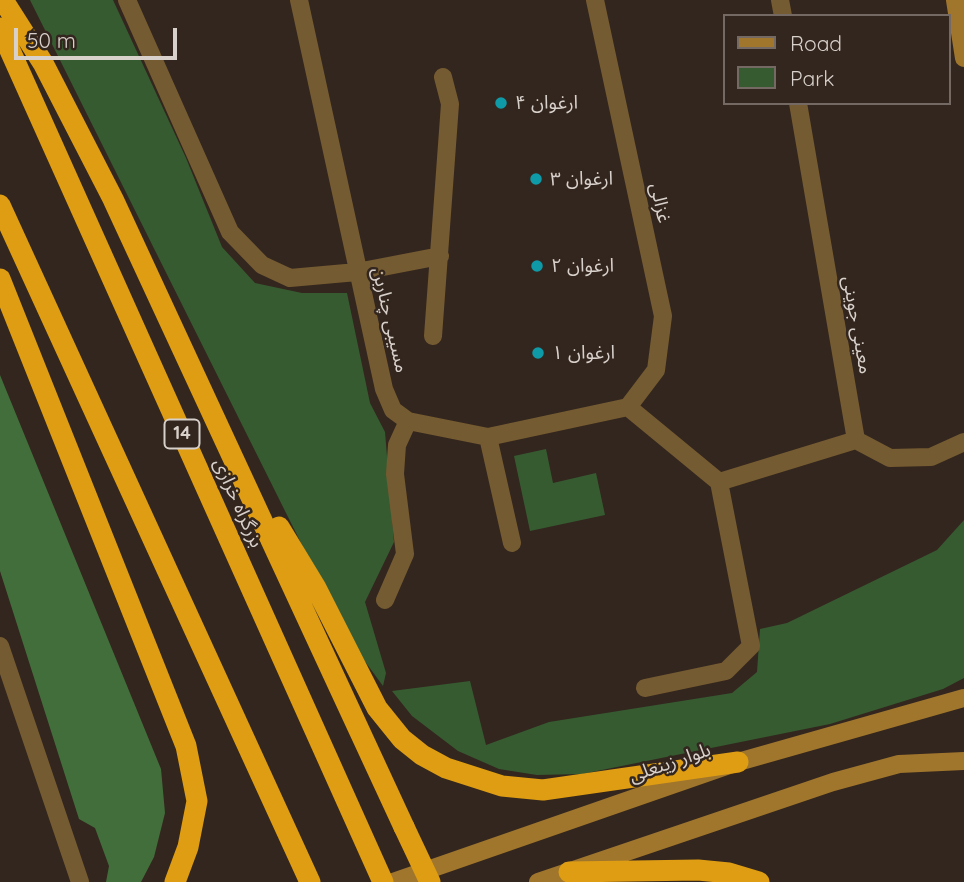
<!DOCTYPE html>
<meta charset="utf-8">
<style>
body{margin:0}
#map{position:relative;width:964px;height:882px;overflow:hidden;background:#33261e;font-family:Quicksand,sans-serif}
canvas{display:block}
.legend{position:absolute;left:723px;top:14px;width:228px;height:91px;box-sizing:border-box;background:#33261e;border:2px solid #756a63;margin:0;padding:9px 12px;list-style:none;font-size:21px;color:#d8d0cb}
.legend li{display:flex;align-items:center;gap:14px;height:35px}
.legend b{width:35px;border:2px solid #756a63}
.scale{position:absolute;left:14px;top:28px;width:163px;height:32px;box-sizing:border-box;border:4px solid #d8d0cb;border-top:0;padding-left:9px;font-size:21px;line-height:24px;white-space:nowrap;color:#d8d0cb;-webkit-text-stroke:5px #33261e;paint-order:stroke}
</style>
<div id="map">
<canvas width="964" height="882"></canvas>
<ul class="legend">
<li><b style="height:9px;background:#a0762d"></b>Road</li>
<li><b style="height:19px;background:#365b31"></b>Park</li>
</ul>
<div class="scale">50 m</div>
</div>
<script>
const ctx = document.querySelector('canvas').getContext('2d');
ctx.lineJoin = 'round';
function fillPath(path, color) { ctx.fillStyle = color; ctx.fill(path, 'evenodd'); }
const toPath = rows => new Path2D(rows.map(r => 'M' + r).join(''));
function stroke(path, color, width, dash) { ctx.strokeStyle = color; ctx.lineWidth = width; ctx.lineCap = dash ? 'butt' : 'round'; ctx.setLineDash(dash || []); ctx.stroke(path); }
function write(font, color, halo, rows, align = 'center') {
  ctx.font = font + ' Quicksand,"Noto Sans Arabic",sans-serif'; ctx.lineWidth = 5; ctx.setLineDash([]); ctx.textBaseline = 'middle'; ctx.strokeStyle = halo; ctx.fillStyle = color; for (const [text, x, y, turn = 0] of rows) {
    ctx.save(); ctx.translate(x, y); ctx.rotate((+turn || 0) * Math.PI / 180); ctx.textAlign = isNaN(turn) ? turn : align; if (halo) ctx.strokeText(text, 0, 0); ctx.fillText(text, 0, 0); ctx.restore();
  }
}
const green = toPath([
 [30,0,113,0,186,158,222,247,255,283,302,293,347,293,370,403,385,432,394,542,365,602,386,673,383,686,361,656,309,559],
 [546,449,553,483,596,473,605,515,530,531,514,456],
 [964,520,964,678,943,689,830,724,582,774,537,775,499,769,458,751,412,716,392,691,470,681,486,745,549,722,732,693,757,672,760,629,787,623,937,550]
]);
const forest = toPath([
 [0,375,161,769,165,813,154,857,141,882,106,882,109,866,95,828,79,819,0,571]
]);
const street = toPath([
 [127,0,230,232,262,265,290,278,357,272,440,256],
 [299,0,384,389,393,410,408,421,488,437,628,407],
 [595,0,663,316,656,370,628,407],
 [780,0,783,16],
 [798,103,856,440,890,458,931,457,964,442],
 [433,336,450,104,443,77],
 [628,407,719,482,751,646,726,671,645,688],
 [488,437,512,543],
 [719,482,856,440],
 [385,600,405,554,395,474,397,445,408,421],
 [0,646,80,882]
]);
const secondary = toPath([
 [955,0,964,58],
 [393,882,738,762,964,698],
 [538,882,833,782,899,764,964,761]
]);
const highway = toPath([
 [3,0,43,63,113,199,404,827],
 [0,28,383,882],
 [0,205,310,882],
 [0,279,186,746,197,801,188,847,175,882],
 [279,527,316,588,377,708,402,739,422,755,446,768,502,786,543,790,738,762],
 [569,872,698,870,729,873,759,882]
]);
const highwayBridge = toPath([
 [404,827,430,882]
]);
const markers = [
 [501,103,7,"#0f9aa8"],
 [536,179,7,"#0f9aa8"],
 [537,266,7,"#0f9aa8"],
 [538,353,7,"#0f9aa8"]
];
const shields = [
 [182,434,35]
];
const shieldNames = [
 ["14",182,434]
];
const poiNames = [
 ["ارغوان ۴",515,103],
 ["ارغوان ۳",550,179],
 ["ارغوان ۲",551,266],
 ["ارغوان ۱",552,353]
];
const streetNames = [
 ["غزالی",660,203,78],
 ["مسیبی چناربن",390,320,77],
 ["معینی جوینی",857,325,80],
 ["بزرگراه خرازی",238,503,66],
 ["بلوار زینعلی",670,763,-19]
];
fillPath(green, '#365b31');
fillPath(forest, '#426e3c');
stroke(street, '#755b31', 18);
stroke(secondary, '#a0762d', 18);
stroke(highway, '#de9d13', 21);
stroke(highwayBridge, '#de9d13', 21);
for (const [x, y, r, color] of markers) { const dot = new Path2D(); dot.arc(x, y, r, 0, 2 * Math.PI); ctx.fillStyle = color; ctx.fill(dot); stroke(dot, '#33261e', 2.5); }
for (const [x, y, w] of shields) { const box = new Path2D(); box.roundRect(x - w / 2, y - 14.5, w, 29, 5); ctx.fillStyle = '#33261e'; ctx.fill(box); stroke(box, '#d8d0cb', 2); }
write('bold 18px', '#d8d0cb', null, shieldNames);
write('19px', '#d8d0cb', '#33261e', poiNames, 'left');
write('19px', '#d8d0cb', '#33261e', streetNames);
</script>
